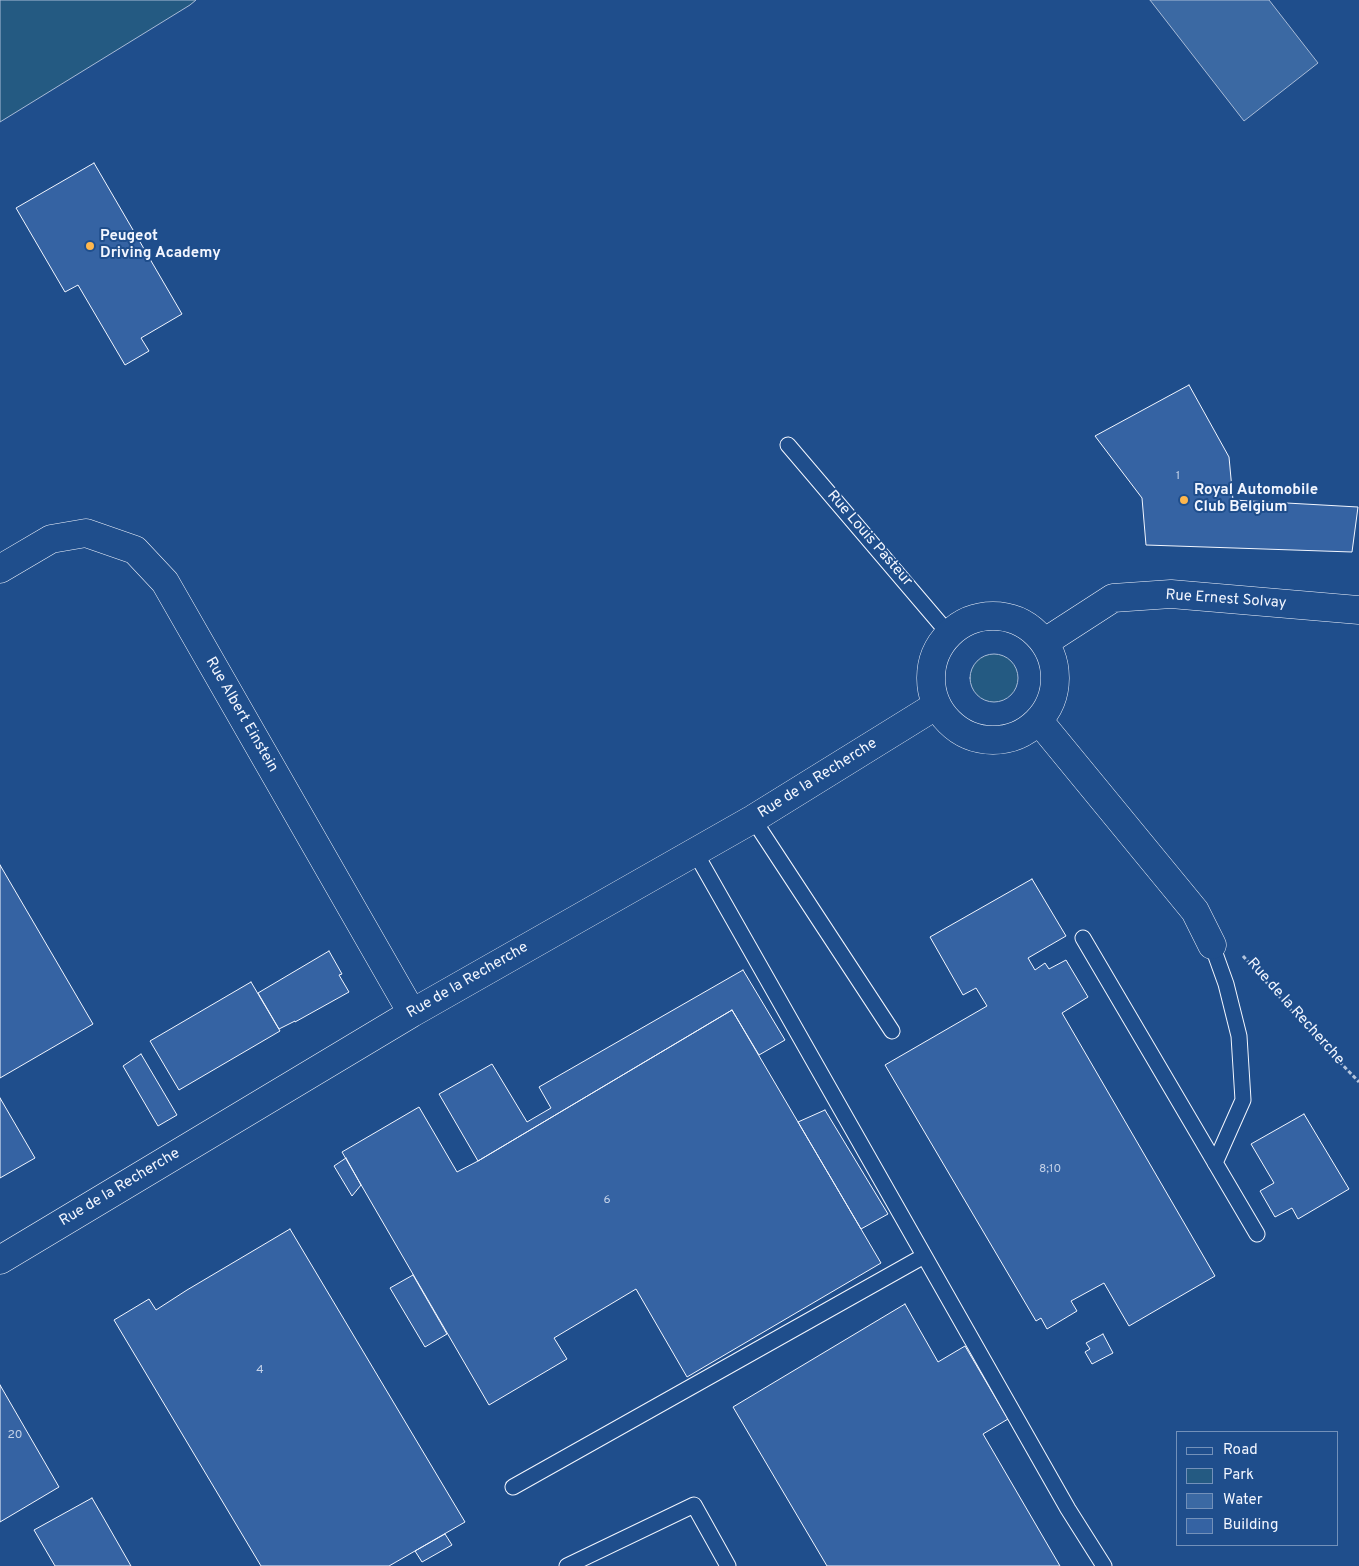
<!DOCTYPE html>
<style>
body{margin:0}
#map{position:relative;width:1359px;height:1566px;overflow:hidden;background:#1f4e8c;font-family:Overpass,sans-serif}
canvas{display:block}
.legend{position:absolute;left:1176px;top:1431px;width:162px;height:115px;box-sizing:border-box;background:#1f4e8c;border:1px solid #7391ba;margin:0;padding:6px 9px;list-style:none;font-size:15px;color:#f2f6ff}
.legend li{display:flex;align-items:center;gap:10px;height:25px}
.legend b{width:25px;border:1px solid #7391ba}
</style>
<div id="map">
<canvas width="1359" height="1566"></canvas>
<ul class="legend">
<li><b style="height:6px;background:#1f4e8c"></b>Road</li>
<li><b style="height:14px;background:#245a82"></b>Park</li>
<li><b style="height:14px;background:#3b69a3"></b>Water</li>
<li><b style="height:14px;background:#3563a3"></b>Building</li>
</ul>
</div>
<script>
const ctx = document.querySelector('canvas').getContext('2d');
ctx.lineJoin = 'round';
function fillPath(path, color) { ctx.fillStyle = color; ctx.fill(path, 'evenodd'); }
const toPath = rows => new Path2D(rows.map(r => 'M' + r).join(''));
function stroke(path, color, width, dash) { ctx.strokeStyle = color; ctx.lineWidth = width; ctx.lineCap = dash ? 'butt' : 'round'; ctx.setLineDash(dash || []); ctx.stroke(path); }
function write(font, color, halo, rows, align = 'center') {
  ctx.font = font + ' Overpass,sans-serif'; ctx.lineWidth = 4; ctx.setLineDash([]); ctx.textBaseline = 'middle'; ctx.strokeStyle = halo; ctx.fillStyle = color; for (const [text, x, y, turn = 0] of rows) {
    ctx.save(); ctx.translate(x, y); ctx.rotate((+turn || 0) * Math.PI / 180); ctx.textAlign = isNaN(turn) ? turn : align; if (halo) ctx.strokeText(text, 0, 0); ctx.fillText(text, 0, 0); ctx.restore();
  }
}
const green = toPath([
 [0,0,196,0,190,5,0,122,0,0],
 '970 678a24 24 0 1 1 48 0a24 24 0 1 1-48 0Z'
]);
const water = toPath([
 [1150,0,1269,0,1318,63,1244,121,1150,0]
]);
const building = toPath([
 [94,163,182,314,141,338,149,351,125,365,78,285,65,292,16,208,94,163],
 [1189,385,1229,457,1233,500,1358,507,1352,552,1146,545,1142,498,1095,436,1189,385],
 [0,865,93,1024,0,1078,0,865],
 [1032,879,1066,936,1028,958,1035,970,1045,963,1049,969,1066,960,1088,997,1062,1013,1215,1276,1129,1326,1104,1283,1071,1301,1077,1311,1047,1329,1041,1318,1036,1321,885,1065,987,1006,976,988,963,995,930,937,1032,879],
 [329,951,342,974,339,975,349,992,295,1022,295,1021,279,1029,258,993,329,951],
 [743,970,785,1040,759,1055,732,1010,478,1161,439,1094,492,1064,527,1122,551,1108,539,1087,743,970],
 [251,982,280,1031,179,1090,150,1041,251,982],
 [732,1010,881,1263,687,1377,636,1289,554,1338,567,1359,489,1405,342,1152,419,1107,457,1172,478,1161,732,1010],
 [141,1054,177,1115,158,1126,123,1066,141,1054],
 [0,1098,35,1158,0,1178,0,1098],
 [825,1110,888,1214,861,1229,798,1122,825,1110],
 [1304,1114,1349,1189,1298,1219,1292,1208,1275,1217,1260,1191,1274,1183,1251,1144,1304,1114],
 [346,1158,361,1185,352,1196,334,1166,346,1158],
 [290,1229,465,1522,389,1566,261,1566,114,1320,149,1299,156,1310,187,1290,290,1229],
 [413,1275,447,1334,425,1347,390,1288,413,1275],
 [905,1304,938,1362,965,1346,1008,1419,983,1434,1060,1566,827,1566,733,1407,905,1304],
 [1103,1334,1113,1353,1092,1364,1085,1352,1090,1349,1086,1343,1103,1334],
 [0,1385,59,1487,0,1522,0,1385],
 [92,1498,103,1517,131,1566,55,1566,34,1530,92,1498],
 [445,1534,452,1545,422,1562,415,1551,445,1534]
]);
const path = toPath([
 [1243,956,1308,1029,1359,1082]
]);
const service = toPath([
 [788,445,949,634],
 [753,819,892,1031],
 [695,852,1068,1509,1104,1566],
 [1083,938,1257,1234],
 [1212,945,1226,984,1239,1036,1243,1100,1215,1163],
 [513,1487,924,1256],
 [567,1566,694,1505,728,1566]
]);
const minor = toPath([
 [0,569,51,539,86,533,135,550,165,582,412,1013],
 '931 678a62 62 0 1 1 124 0a62 62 0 1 1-124 0Z',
 [1045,642,1113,598,1171,594,1359,610],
 [1039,721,1195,911,1212,945],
 [0,1260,412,1013,753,819,937,705]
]);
const markers = [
 [90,246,5,"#ffb74d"],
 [1184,500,5,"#ffb74d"]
];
const numberNames = [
 ["1",1178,477],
 ["8;10",1050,1170],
 ["6",607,1201],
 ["4",260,1371],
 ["20",15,1436]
];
const poiNames = [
 ["Peugeot",100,237],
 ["Driving Academy",100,254],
 ["Royal Automobile",1194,491],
 ["Club Belgium",1194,508]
];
const streetNames = [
 ["Rue Louis Pasteur",869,539,49],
 ["Rue Ernest Solvay",1226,600,4],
 ["Rue Albert Einstein",241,715,60],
 ["Rue de la Recherche",818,779,-32],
 ["Rue de la Recherche",468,981,-30],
 ["Rue de la Recherche",1295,1012,48],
 ["Rue de la Recherche",120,1188,-31]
];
fillPath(green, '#245a82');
stroke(green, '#a8bbd7', 1);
fillPath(water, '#3b69a3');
stroke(water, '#a8bbd7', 1);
fillPath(building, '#3563a3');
stroke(building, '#f2f6ff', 1);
stroke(service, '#f2f6ff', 17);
stroke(minor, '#f2f6ff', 29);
stroke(path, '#b3c4dc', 3, [4, 2.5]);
stroke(service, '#1f4e8c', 15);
stroke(minor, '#1f4e8c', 28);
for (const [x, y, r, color] of markers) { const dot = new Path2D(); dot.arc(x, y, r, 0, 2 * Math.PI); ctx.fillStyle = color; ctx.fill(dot); stroke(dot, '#1f4e8c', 2); }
write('12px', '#c3d1e8', null, numberNames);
write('bold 15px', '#f2f6ff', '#1f4e8c', poiNames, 'left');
write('15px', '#f2f6ff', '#1f4e8c', streetNames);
</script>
